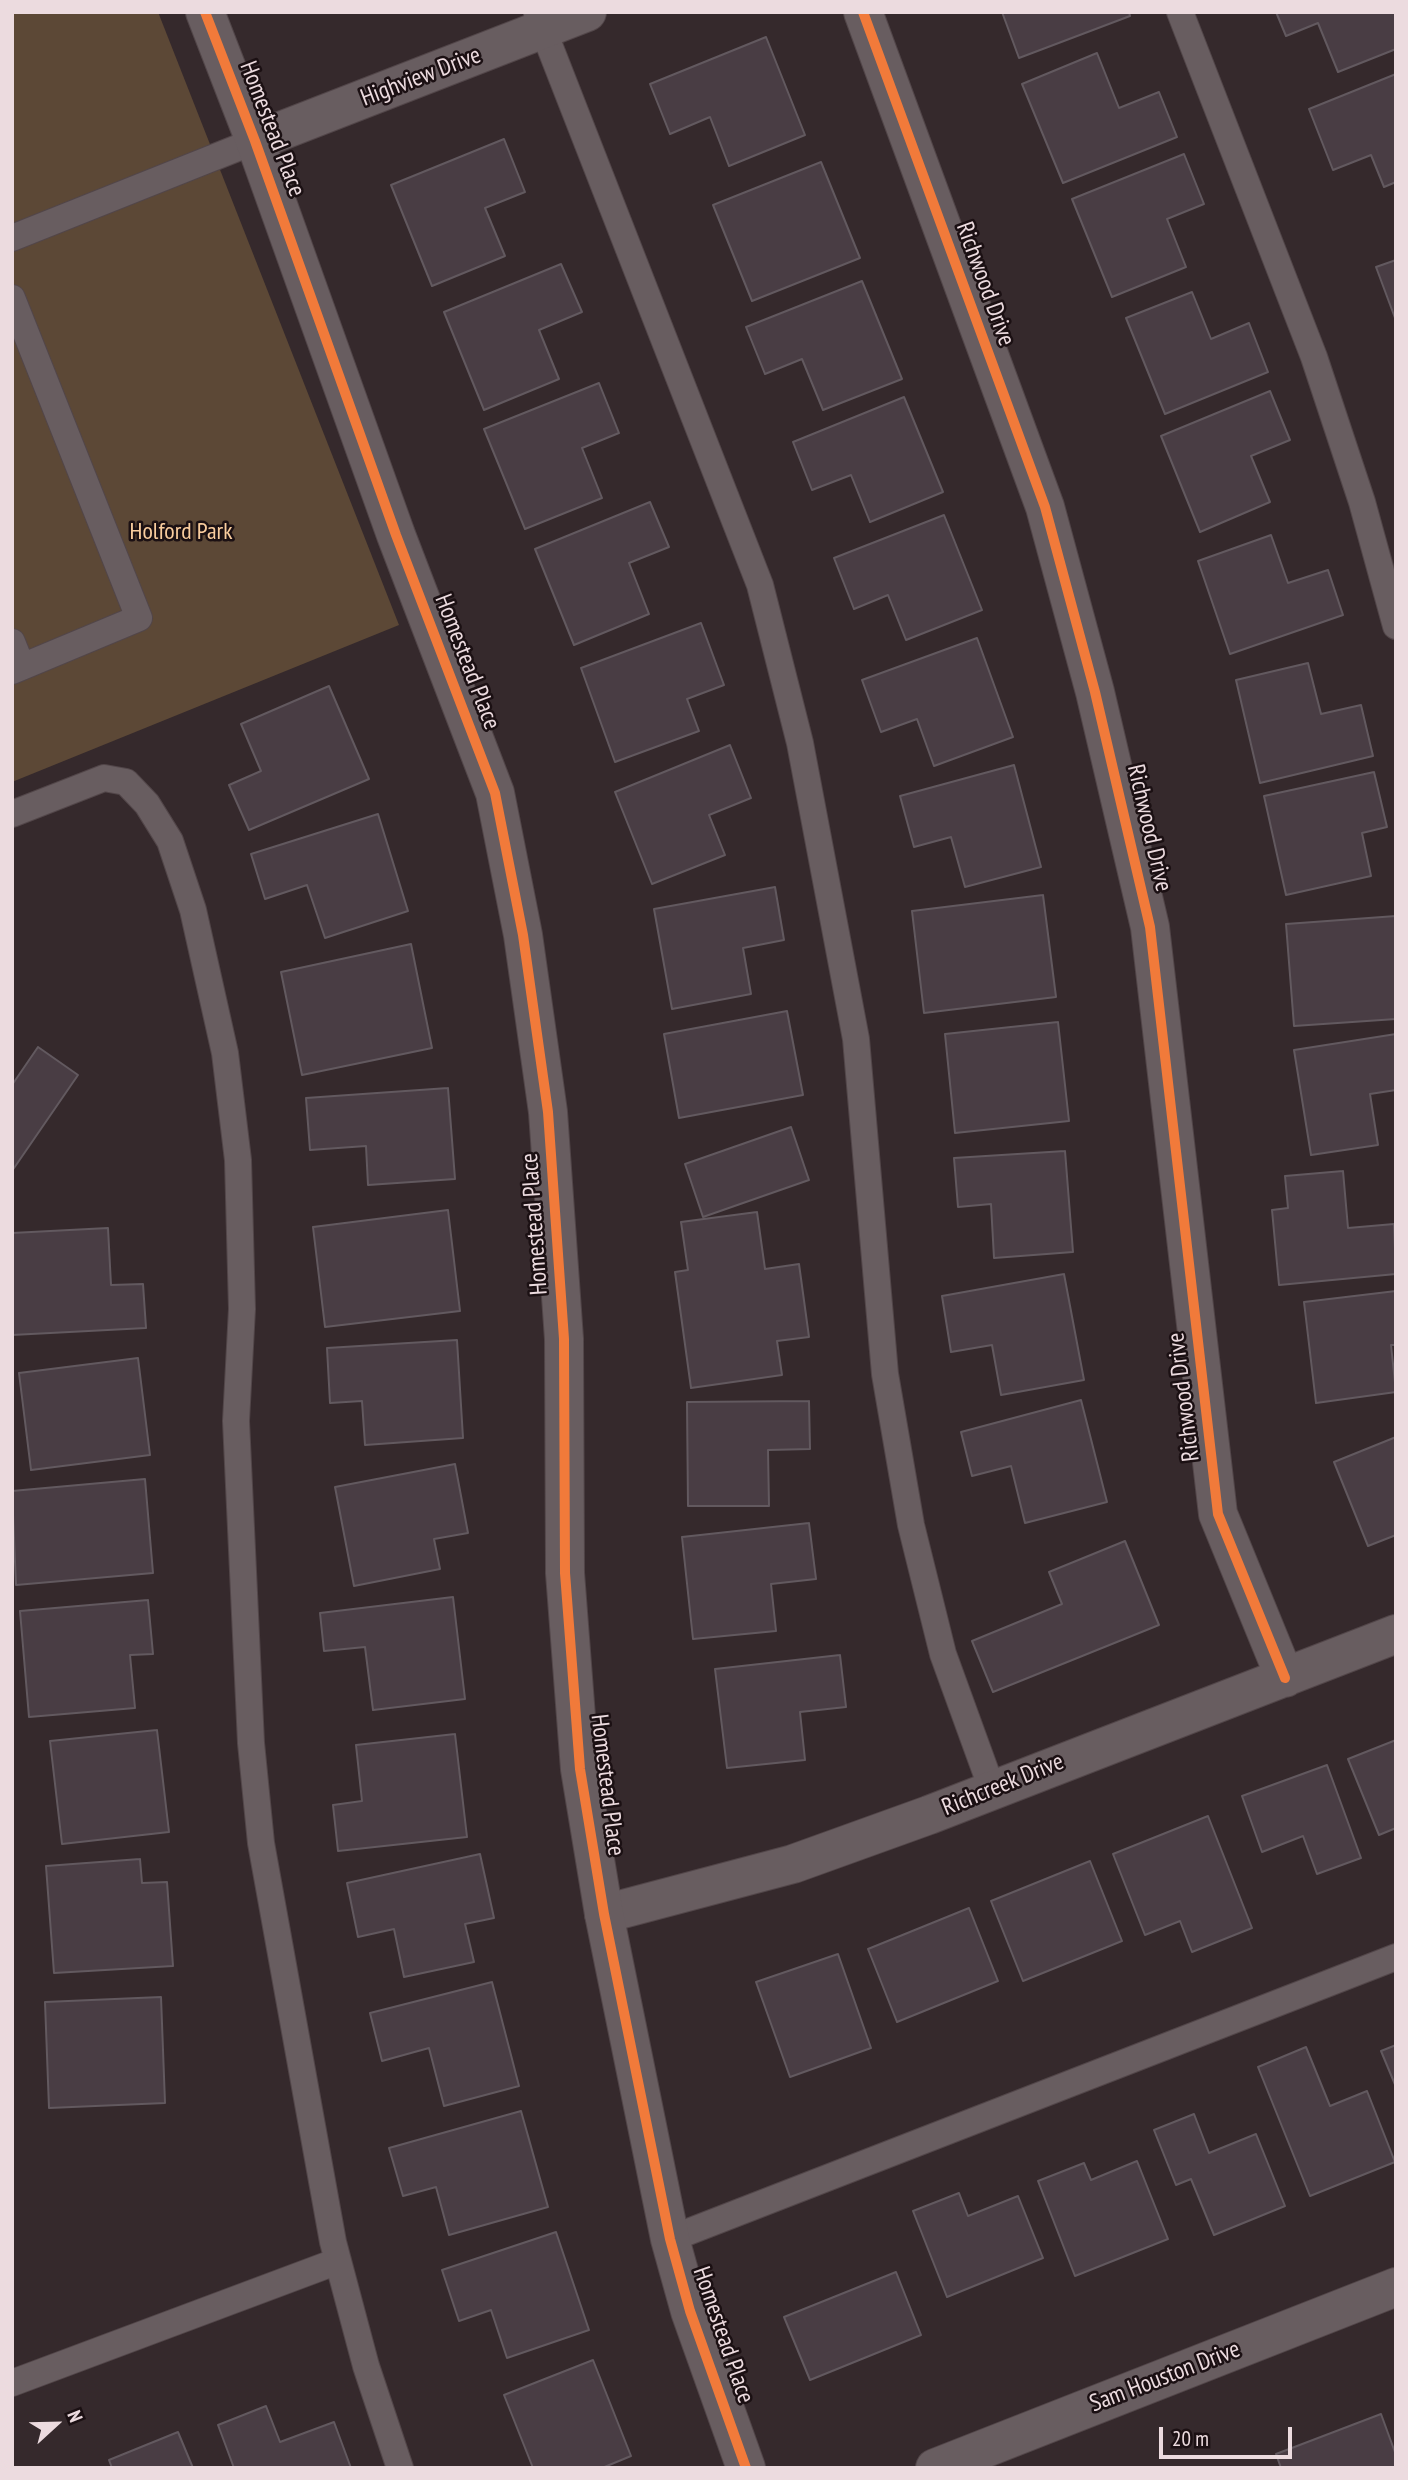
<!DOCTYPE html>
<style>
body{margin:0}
#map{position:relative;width:1408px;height:2480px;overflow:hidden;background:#35292c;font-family:"PT Sans Narrow",sans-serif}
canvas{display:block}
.frame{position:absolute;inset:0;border:14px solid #ecdbdf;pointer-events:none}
.north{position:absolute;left:21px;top:2389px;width:70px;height:70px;-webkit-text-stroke:5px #1b1013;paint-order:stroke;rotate:68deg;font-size:19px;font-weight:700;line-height:28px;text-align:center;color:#ecdbdf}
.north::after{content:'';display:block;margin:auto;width:24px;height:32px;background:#ecdbdf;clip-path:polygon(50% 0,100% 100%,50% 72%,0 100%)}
.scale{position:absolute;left:1159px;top:2427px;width:133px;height:32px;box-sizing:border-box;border:4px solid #ecdbdf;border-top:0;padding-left:9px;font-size:21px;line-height:24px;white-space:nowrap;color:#ecdbdf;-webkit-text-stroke:5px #1b1013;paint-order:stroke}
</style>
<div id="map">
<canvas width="1408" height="2480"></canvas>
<div class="frame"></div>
<div class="north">N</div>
<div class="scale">20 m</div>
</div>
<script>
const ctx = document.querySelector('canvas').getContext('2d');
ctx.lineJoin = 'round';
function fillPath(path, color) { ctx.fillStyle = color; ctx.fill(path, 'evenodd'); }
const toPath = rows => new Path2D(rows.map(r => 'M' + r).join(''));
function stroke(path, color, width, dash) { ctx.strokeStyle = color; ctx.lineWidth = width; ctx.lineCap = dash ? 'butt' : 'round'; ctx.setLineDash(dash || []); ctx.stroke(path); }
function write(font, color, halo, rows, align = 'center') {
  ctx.font = font + ' "PT Sans Narrow",sans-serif'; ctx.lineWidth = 5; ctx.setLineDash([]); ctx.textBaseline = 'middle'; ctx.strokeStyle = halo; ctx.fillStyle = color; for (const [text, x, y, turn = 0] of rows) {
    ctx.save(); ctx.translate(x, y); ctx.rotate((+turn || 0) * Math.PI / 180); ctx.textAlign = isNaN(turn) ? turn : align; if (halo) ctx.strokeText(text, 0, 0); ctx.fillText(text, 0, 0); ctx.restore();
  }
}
const green = toPath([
 [12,12,158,12,399,625,12,782]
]);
const building = toPath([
 [1002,12,1129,12,1130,16,1019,58,1002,12],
 [1276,12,1396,12,1396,49,1338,72,1318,23,1286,36,1276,12],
 [766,37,805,135,729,166,710,117,670,134,650,84,766,37],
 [1097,53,1119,108,1159,92,1177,137,1063,183,1022,84,1097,53],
 [1396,74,1396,182,1384,187,1371,155,1333,170,1309,109,1396,74],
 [504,139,525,192,485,208,505,256,432,286,391,185,504,139],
 [1184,154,1204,204,1167,219,1186,267,1112,297,1072,199,1184,154],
 [821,162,860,258,752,301,713,205,821,162],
 [1396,260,1396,317,1395,318,1376,267,1396,260],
 [561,264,582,312,539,330,559,379,484,410,444,312,561,264],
 [862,281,902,379,823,410,802,359,765,374,746,327,862,281],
 [1192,292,1211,339,1249,323,1268,372,1165,414,1126,318,1192,292],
 [599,383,619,433,582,448,602,498,525,529,484,429,599,383],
 [1270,391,1290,440,1251,456,1270,502,1200,532,1161,436,1270,391],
 [904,397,943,492,870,522,851,475,812,490,793,442,904,397],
 [650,502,669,547,629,563,649,614,574,645,535,549,650,502],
 [944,515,982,610,906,640,888,595,854,609,834,558,944,515],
 [1271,535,1288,583,1328,570,1343,615,1230,654,1198,561,1271,535],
 [701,623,724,685,687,699,699,731,615,762,581,668,701,623],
 [977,638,1013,737,934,766,917,719,881,732,862,680,977,638],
 [1308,663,1321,714,1361,705,1373,756,1260,783,1236,680,1308,663],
 [329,686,369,779,249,830,229,785,261,771,241,724,329,686],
 [730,745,751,798,709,815,725,855,652,884,615,792,730,745],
 [1014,765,1041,867,965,887,951,837,914,847,900,796,1014,765],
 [1374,772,1387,827,1362,833,1371,876,1286,895,1264,796,1374,772],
 [378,814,408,911,325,938,307,885,265,899,251,854,378,814],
 [775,887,784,940,743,948,751,994,672,1009,654,909,775,887],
 [1043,895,1056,997,924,1013,912,911,1043,895],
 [1396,916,1396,1019,1294,1026,1286,924,1396,916],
 [411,944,432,1048,302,1075,281,972,411,944],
 [787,1011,803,1095,679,1118,664,1034,787,1011],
 [1058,1022,1069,1121,955,1133,945,1034,1058,1022],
 [1396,1034,1396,1090,1370,1094,1378,1145,1311,1155,1294,1050,1396,1034],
 [38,1047,78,1075,12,1171,12,1085,38,1047],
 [448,1088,455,1179,368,1185,366,1146,310,1150,306,1098,448,1088],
 [791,1127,809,1180,703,1217,685,1164,791,1127],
 [1065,1151,1073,1252,994,1258,991,1204,958,1207,954,1158,1065,1151],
 [1343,1171,1348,1228,1394,1224,1396,1274,1279,1285,1272,1210,1288,1208,1285,1176,1343,1171],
 [448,1210,460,1311,325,1327,313,1227,448,1210],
 [757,1212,765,1269,799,1264,809,1337,777,1341,782,1375,691,1388,675,1272,688,1270,681,1222,757,1212],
 [108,1228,111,1285,143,1284,146,1328,12,1335,12,1233,108,1228],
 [1064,1274,1084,1380,1001,1395,992,1345,951,1352,942,1296,1064,1274],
 [1396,1291,1396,1345,1391,1345,1396,1392,1316,1403,1304,1302,1396,1291],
 [457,1340,463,1438,365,1445,362,1401,330,1403,327,1348,457,1340],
 [138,1358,150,1455,31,1470,19,1373,138,1358],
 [1081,1400,1107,1502,1025,1523,1011,1466,972,1476,961,1432,1081,1400],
 [809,1401,810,1449,768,1450,769,1506,688,1506,687,1402,809,1401],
 [1396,1437,1396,1535,1368,1546,1334,1462,1396,1437],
 [455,1464,468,1533,434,1539,440,1569,354,1586,335,1487,455,1464],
 [145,1479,153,1573,16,1585,12,1491,145,1479],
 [809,1523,816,1579,771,1584,776,1631,693,1639,682,1537,809,1523],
 [1125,1541,1159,1625,993,1692,972,1641,1062,1604,1049,1572,1125,1541],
 [453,1597,465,1699,373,1710,365,1647,324,1651,320,1613,453,1597],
 [148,1600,153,1654,130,1655,135,1708,29,1717,20,1611,148,1600],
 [840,1655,846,1707,800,1712,805,1760,727,1768,715,1669,840,1655],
 [157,1730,169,1832,62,1844,50,1741,157,1730],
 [455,1734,467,1837,338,1851,333,1805,362,1801,356,1745,455,1734],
 [1396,1740,1396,1828,1379,1835,1348,1759,1396,1740],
 [1327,1765,1361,1858,1317,1874,1303,1836,1262,1852,1242,1796,1327,1765],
 [1208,1816,1252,1928,1192,1952,1180,1921,1145,1935,1113,1854,1208,1816],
 [480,1854,494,1918,465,1924,474,1962,404,1977,394,1929,358,1937,347,1883,480,1854],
 [140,1859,142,1883,167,1882,173,1966,54,1973,46,1866,140,1859],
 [1090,1861,1122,1941,1023,1981,991,1901,1090,1861],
 [969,1908,998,1981,897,2022,868,1949,969,1908],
 [838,1954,871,2048,790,2077,756,1982,838,1954],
 [492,1982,519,2086,444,2106,429,2048,382,2061,370,2013,492,1982],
 [161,1997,165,2103,49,2108,45,2002,161,1997],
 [1396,2045,1396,2087,1381,2051,1396,2045],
 [1306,2047,1330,2106,1367,2091,1395,2162,1310,2196,1258,2067,1306,2047],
 [521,2111,548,2207,449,2235,436,2187,403,2196,389,2148,521,2111],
 [1194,2114,1209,2153,1256,2134,1285,2206,1214,2235,1191,2179,1176,2185,1154,2130,1194,2114],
 [1137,2161,1168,2239,1075,2276,1038,2181,1084,2163,1091,2180,1137,2161],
 [959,2193,968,2216,1018,2196,1043,2258,947,2297,913,2211,959,2193],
 [556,2232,589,2330,507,2358,491,2310,459,2321,442,2270,556,2232],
 [896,2272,921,2335,810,2380,784,2317,896,2272],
 [593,2360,631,2456,602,2468,533,2468,504,2395,593,2360],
 [266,2406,280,2442,334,2422,351,2468,234,2468,218,2425,266,2406],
 [1381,2414,1396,2455,1396,2468,1281,2468,1276,2454,1381,2414],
 [178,2432,193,2468,112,2468,109,2460,178,2432]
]);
const service = toPath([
 [1180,12,1314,357,1362,502,1396,626],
 [537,14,760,585,800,743,856,1039,885,1374,911,1525,943,1654,992,1789],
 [12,238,255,141],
 [12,298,139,618,12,671],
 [12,642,22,667],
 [12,814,104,778,126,782,147,804,170,841,193,910,225,1053,238,1160,242,1309,236,1421,251,1743,261,1843,333,2242,366,2366,400,2468],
 [670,2239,1396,1957],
 [12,2383,338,2261]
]);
const minor = toPath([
 [863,12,1045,507,1095,692,1150,927,1218,1514,1285,1678],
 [255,141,587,12],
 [604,1914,793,1864,929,1815,1396,1634]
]);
const tertiary = toPath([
 [205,12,255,141,396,535,495,793,523,935,548,1112,564,1339,565,1573,580,1769,604,1914,670,2239,690,2311,746,2468],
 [935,2468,1396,2287]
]);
const cycleway = toPath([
 [205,12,255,141,396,535,495,793,523,935,548,1112,564,1339,565,1573,580,1769,604,1914,670,2239,690,2311,746,2468],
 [863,12,1045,507,1095,692,1150,927,1218,1514,1285,1678]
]);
const streetNames = [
 ["Highview Drive",421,77,-21],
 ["Homestead Place",272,129,69],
 ["Richwood Drive",985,284,70],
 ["Homestead Place",467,662,69],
 ["Richwood Drive",1149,828,77],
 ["Homestead Place",535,1224,-94],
 ["Richwood Drive",1184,1397,-97],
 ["Homestead Place",607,1785,83],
 ["Richcreek Drive",1003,1785,-22],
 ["Homestead Place",723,2335,71],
 ["Sam Houston Drive",1165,2377,-21]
];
const parkNames = [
 ["Holford Park",181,532]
];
fillPath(green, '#5c4836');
fillPath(building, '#493d44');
stroke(building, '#62595f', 2);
stroke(service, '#524649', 28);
stroke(minor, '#524649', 40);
stroke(tertiary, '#524649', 40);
stroke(service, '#685d60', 26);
stroke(minor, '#685d60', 38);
stroke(tertiary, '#685d60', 38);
stroke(cycleway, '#f17a3a', 10);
write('24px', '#ecdbdf', '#1b1013', streetNames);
write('24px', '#facd9e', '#1b1013', parkNames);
</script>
